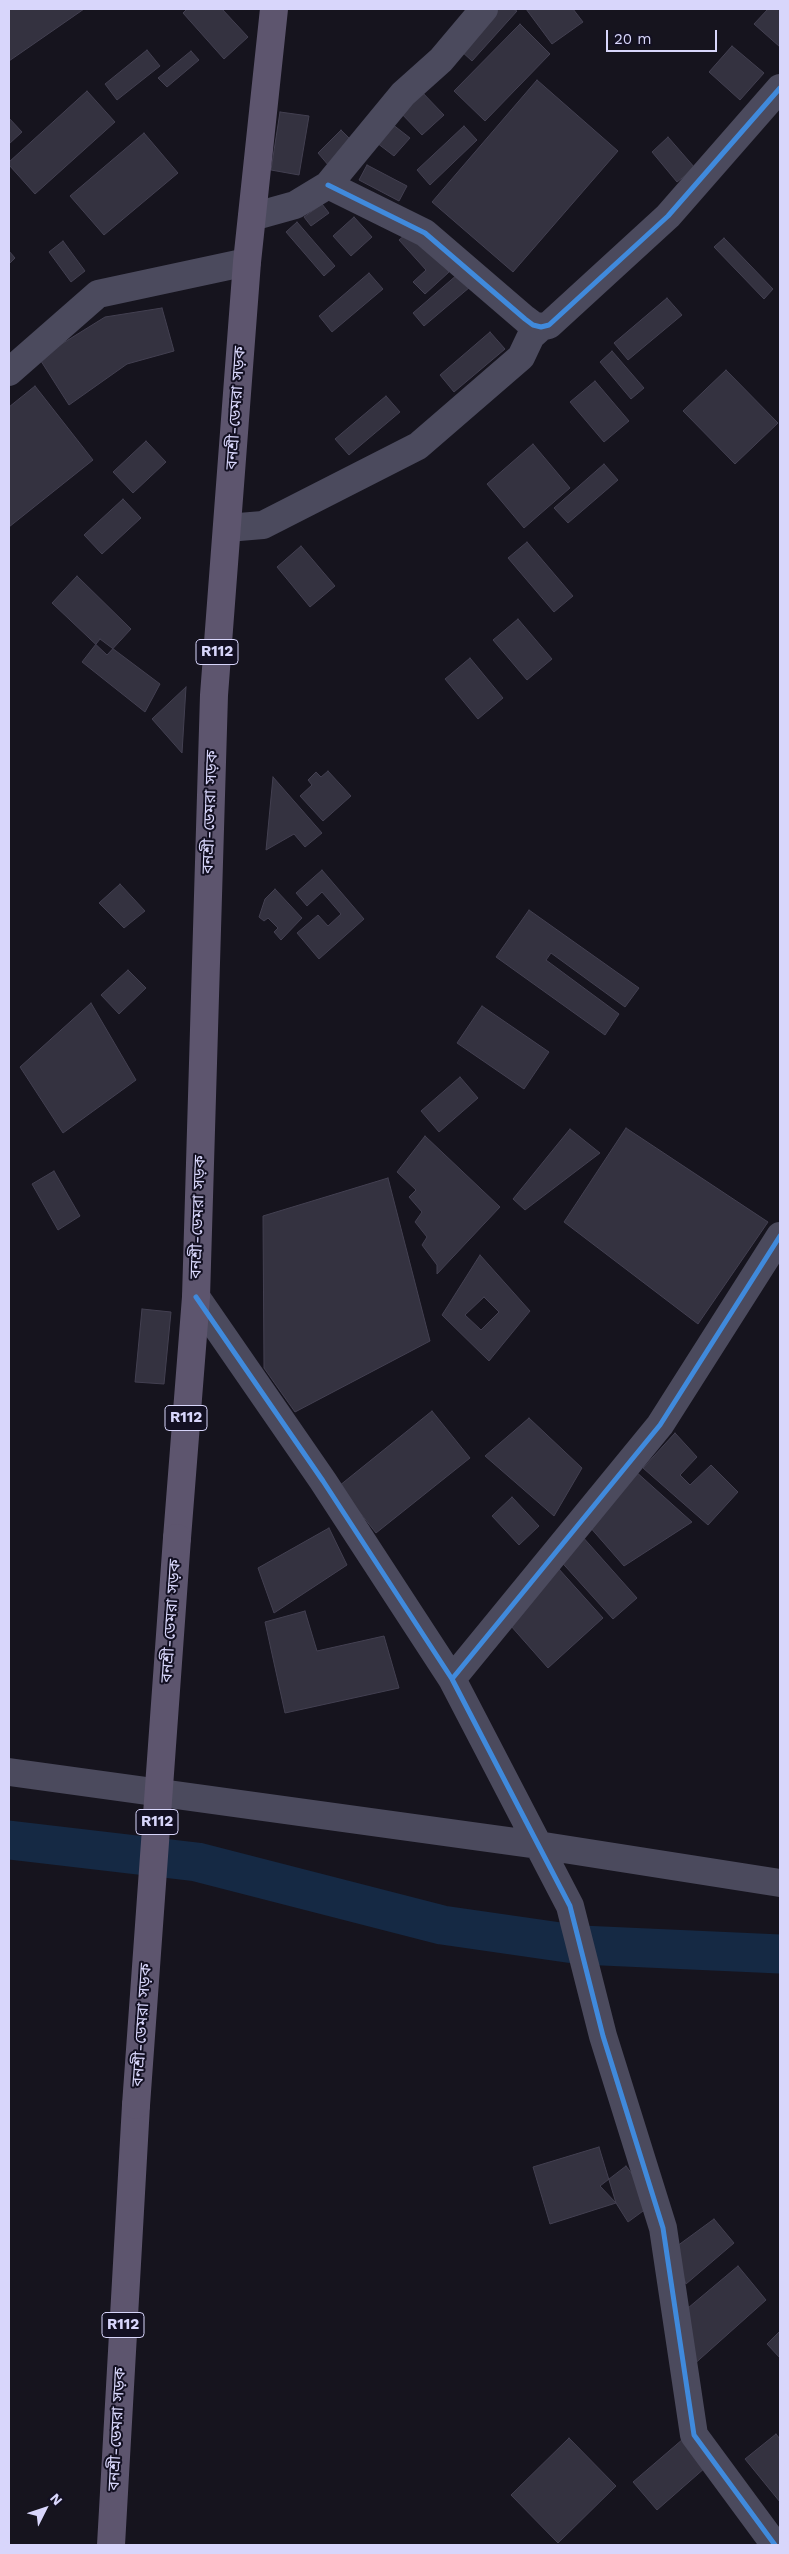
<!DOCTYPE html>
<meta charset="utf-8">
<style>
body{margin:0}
#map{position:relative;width:789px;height:2554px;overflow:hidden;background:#16141e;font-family:"Work Sans",sans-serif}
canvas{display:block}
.frame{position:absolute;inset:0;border:10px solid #d8d6fb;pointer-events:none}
.north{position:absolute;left:20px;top:2484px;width:50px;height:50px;-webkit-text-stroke:4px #131022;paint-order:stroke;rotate:49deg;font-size:14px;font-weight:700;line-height:20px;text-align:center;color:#d8d6fb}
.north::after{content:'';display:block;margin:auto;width:18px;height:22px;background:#d8d6fb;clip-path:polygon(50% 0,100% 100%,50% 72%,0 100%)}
.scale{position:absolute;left:606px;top:30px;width:111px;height:22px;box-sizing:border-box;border:2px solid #d8d6fb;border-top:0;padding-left:6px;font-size:15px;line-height:18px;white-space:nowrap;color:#d8d6fb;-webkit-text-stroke:4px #131022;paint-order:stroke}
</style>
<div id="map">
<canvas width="789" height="2554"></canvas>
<div class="frame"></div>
<div class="north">N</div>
<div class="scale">20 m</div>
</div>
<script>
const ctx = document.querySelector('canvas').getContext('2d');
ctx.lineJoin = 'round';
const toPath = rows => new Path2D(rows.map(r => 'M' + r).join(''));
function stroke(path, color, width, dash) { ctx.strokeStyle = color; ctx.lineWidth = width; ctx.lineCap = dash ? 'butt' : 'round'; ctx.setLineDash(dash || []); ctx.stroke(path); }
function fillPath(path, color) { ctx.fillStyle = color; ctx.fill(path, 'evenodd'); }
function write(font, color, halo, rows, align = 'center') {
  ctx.font = font + ' "Work Sans","Noto Sans Bengali",sans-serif'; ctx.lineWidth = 4; ctx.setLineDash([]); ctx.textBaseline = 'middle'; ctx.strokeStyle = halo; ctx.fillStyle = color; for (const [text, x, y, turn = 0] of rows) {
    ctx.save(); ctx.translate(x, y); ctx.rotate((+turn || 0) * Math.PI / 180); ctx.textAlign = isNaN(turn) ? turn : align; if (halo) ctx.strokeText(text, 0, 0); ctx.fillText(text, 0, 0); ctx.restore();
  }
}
const canal = toPath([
 [9,1840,197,1862,442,1925,581,1945,780,1954]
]);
const building = toPath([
 [9,9,84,9,9,61,9,9],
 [187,9,222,9,248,37,224,59,183,13,187,9],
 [497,9,513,9,517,11,472,61,460,50,497,9],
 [526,9,573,9,583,22,552,44,526,9],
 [768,9,780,9,780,47,754,24,768,9],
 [520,24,550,54,485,121,454,91,520,24],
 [732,46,764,73,740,100,709,72,732,46],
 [147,50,160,66,117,100,105,84,147,50],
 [191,51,199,60,167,87,158,78,191,51],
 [537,80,618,151,513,272,432,202,537,80],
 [419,89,444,115,422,135,398,110,419,89],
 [87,91,115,122,35,194,9,165,9,162,87,91],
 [280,112,309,116,299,175,271,170,280,112],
 [9,118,22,132,9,144,9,118],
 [392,124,410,138,394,156,377,143,392,124],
 [464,126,477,140,430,185,417,170,464,126],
 [341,130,353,142,329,166,318,153,341,130],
 [144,133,178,173,104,235,70,196,144,133],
 [668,137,695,168,677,182,652,152,668,137],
 [367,165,407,186,399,201,359,180,367,165],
 [322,204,329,213,311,226,304,217,322,204],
 [354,217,372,237,351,256,333,236,354,217],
 [297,222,335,266,324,276,286,232,297,222],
 [411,230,449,272,425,294,413,282,426,270,399,240,411,230],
 [724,238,773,289,764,299,714,247,724,238],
 [63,241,85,271,71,282,49,252,63,241],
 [9,251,15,258,9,264,9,251],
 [369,273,383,289,332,332,319,316,369,273],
 [458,274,470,287,424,326,413,313,458,274],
 [667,298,682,315,628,360,614,343,667,298],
 [162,308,174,351,127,364,69,405,39,358,105,317,162,308],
 [490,332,505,349,454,392,440,375,490,332],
 [612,351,644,388,631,399,600,362,612,351],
 [726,370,778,423,735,464,683,411,726,370],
 [595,381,629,421,604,442,570,402,595,381],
 [35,386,93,460,9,527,9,407,35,386],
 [386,396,400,412,349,455,335,439,386,396],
 [146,441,166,462,133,493,113,472,146,441],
 [533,444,570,488,524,528,487,484,533,444],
 [604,464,618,480,568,523,554,508,604,464],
 [123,499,141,518,102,554,84,535,123,499],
 [527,542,573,596,554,612,508,558,527,542],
 [301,546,335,586,310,607,277,567,301,546],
 [77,576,131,629,107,655,52,603,77,576],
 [518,619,552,659,527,680,493,640,518,619],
 [100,639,160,684,145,712,82,662,100,639],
 [470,658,503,698,478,719,445,679,470,658],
 [186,687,182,753,152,719,186,687],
 [328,771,351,796,323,821,300,796,312,785,308,780,316,772,321,777,328,771],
 [273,777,322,833,305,847,294,834,266,850,273,777],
 [322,870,364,919,319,959,297,933,318,915,328,926,341,914,322,892,307,906,296,893,322,870],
 [120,884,145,911,124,928,99,903,120,884],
 [275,889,302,918,281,940,274,932,278,928,268,918,264,921,259,917,265,899,275,889],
 [529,910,639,988,625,1007,551,953,546,960,619,1014,605,1035,496,957,529,910],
 [128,970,146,988,119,1014,101,995,128,970],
 [91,1003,136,1080,63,1133,20,1067,91,1003],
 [482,1006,549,1052,524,1089,457,1043,482,1006],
 [460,1077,478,1098,439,1132,421,1111,460,1077],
 [626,1128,768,1222,698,1324,564,1222,626,1128],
 [570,1129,600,1153,525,1210,513,1199,570,1129],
 [425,1136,500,1207,437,1274,437,1265,422,1245,427,1237,415,1222,422,1212,409,1197,416,1190,397,1172,425,1136],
 [54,1171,80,1216,58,1230,32,1184,54,1171],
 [388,1178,430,1341,295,1412,264,1368,263,1216,388,1178],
 [480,1255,530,1311,489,1361,442,1315,480,1255],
 [484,1297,499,1312,481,1330,465,1315,484,1297],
 [142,1309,171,1312,164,1384,135,1382,142,1309],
 [432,1411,470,1458,376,1533,339,1486,432,1411],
 [529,1418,582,1468,554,1516,485,1456,529,1418],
 [675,1433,697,1457,680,1475,690,1485,711,1465,738,1492,708,1525,643,1468,675,1433],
 [634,1470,692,1522,624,1566,582,1518,634,1470],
 [512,1497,539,1526,519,1545,492,1516,512,1497],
 [329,1528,347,1565,274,1613,258,1568,329,1528],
 [581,1535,637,1598,613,1619,556,1556,581,1535],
 [558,1568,603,1618,548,1668,503,1617,558,1568],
 [305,1611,317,1651,384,1636,399,1688,285,1713,265,1622,305,1611],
 [599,2147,616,2203,550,2224,533,2167,599,2147],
 [626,2166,654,2203,628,2222,616,2203,600,2186,626,2166],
 [714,2219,734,2243,686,2284,673,2249,714,2219],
 [738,2266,766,2300,691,2367,688,2308,738,2266],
 [780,2331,780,2358,767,2344,780,2331],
 [776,2434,780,2439,780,2502,745,2459,776,2434],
 [569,2438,616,2486,558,2543,511,2495,569,2438],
 [683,2439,706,2467,657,2510,633,2482,683,2439]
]);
const street = toPath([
 [328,185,425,233,525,319,533,325,541,327,549,325,668,216,780,88],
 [252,217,295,205,328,185,403,94,441,60,484,9],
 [9,372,98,294,247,262],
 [227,528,263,525,418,446,521,357,531,336,541,327],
 [196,1297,323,1481,452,1679,570,1906,603,2036,663,2228,694,2435,775,2545],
 [452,1679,660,1425,780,1236],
 [9,1772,538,1845,780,1883]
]);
const primary = toPath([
 [177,1538,196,1297,214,695,247,262,274,9],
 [111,2545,136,2105]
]);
const primaryBridge = toPath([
 [136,2105,177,1538]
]);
const cycleway = toPath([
 [328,185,425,233,525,319,533,325,541,327,549,325,668,216,780,88],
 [196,1297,323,1481,452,1679,570,1906,603,2036,663,2228,694,2435,775,2545],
 [452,1679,660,1425,780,1236]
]);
const shields = [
 [217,652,42],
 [186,1418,42],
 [157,1822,42],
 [123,2325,42]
];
const shieldNames = [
 ["R112",217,652],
 ["R112",186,1418],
 ["R112",157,1822],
 ["R112",123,2325]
];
const streetNames = [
 ["বনশ্রী-ডেমরা সড়ক",236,408,-86],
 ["বনশ্রী-ডেমরা সড়ক",210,812,-88],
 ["বনশ্রী-ডেমরা সড়ক",198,1217,-88],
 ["বনশ্রী-ডেমরা সড়ক",171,1621,-86],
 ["বনশ্রী-ডেমরা সড়ক",142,2025,-86],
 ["বনশ্রী-ডেমরা সড়ক",117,2429,-87]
];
stroke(canal, '#152944', 39);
fillPath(building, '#343240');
stroke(building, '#434051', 1);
stroke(street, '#4b4a5d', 28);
stroke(primary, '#5d556e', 28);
stroke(primaryBridge, '#5d556e', 28);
stroke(cycleway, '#408adc', 5);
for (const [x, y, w] of shields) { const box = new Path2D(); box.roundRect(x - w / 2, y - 12.5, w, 25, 4); ctx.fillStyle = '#131022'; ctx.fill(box); stroke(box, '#d8d6fb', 1); }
write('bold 15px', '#d8d6fb', null, shieldNames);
write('16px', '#d8d6fb', '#131022', streetNames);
</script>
